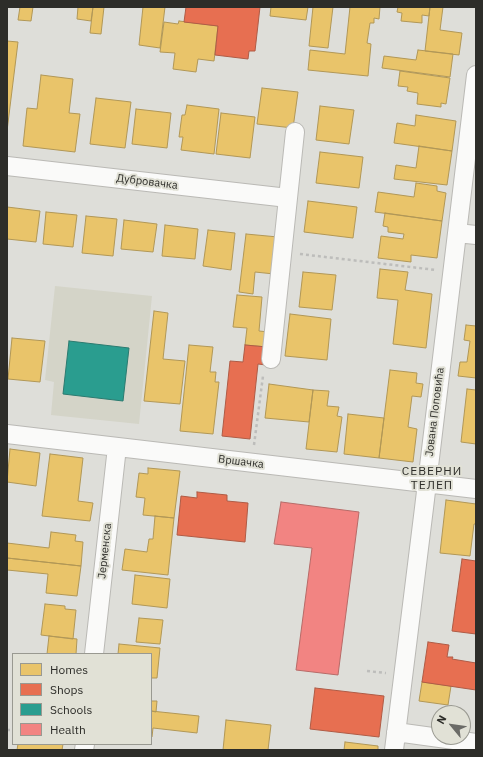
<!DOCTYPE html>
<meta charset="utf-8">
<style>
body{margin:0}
#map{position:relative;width:483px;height:757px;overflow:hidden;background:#deded9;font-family:"IBM Plex Sans",sans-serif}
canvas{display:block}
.frame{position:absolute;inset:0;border:8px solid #2d2d29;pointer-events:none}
.legend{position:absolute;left:12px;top:653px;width:140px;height:92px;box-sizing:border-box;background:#e1e1d6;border:1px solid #999991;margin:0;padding:5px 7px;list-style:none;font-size:12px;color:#2d2d29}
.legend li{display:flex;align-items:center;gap:8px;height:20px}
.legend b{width:20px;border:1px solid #999991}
.north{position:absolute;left:431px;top:705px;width:40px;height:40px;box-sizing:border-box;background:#e1e1d6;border:1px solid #999991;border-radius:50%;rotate:299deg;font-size:11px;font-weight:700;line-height:16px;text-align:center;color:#2d2d29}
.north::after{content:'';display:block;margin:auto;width:14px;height:18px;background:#6b6b67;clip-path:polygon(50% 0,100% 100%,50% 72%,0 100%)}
</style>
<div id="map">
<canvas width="483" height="757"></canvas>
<div class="frame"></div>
<ul class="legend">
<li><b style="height:11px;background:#e9c46a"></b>Homes</li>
<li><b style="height:11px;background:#e76f51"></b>Shops</li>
<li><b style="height:11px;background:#2a9d8f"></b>Schools</li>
<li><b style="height:11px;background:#f28482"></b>Health</li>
</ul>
<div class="north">N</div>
</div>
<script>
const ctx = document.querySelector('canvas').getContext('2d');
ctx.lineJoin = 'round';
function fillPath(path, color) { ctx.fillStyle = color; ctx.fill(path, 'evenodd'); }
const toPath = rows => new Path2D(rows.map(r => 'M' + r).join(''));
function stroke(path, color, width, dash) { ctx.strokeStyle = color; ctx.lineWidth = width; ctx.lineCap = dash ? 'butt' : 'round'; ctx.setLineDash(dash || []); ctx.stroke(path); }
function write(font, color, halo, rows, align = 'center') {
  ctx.font = font + ' "IBM Plex Sans",sans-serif'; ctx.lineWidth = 4; ctx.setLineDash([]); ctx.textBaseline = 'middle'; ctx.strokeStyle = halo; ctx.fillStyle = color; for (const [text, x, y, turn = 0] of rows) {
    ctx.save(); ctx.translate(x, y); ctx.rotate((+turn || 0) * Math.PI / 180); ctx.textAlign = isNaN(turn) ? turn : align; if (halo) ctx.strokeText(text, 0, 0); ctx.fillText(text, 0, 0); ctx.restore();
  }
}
const built = toPath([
 [55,286,152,296,139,424,51,415,54,382,45,380]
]);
const homes = toPath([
 [20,7,33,7,31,21,18,20,20,7],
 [78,7,93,7,91,21,77,19,78,7],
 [93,7,104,7,101,34,90,33,93,7],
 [143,7,165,7,160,48,139,45,143,7],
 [271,7,308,7,306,20,270,16,271,7],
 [313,7,333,7,328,48,309,46,313,7],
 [350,7,380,7,379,19,374,18,374,23,370,23,367,43,371,44,368,76,308,70,310,50,345,54,350,7],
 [398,7,430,7,429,16,422,15,422,23,401,21,402,13,397,12,398,7],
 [430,7,443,7,440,30,462,33,459,55,425,51,430,7],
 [179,21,218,26,214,61,198,59,196,72,173,69,175,53,160,52,164,22,178,24,179,21],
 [7,41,18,42,7,131,7,41],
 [418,50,453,54,450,77,382,68,384,56,416,60,418,50],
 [400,71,450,78,446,104,441,103,441,107,417,104,418,93,407,91,408,87,398,86,400,71],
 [41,75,73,79,69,113,80,114,75,152,23,146,27,108,37,109,41,75],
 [262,88,298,92,293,128,257,124,262,88],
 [96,98,131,102,125,148,90,144,96,98],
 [187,105,219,109,214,154,181,150,183,137,179,137,182,115,185,115,187,105],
 [320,106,354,110,349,144,316,140,320,106],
 [136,109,171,113,167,148,132,144,136,109],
 [221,113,255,117,250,158,216,154,221,113],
 [416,115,456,121,452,151,394,143,397,123,415,126,416,115],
 [419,146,452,151,447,185,394,179,396,165,416,168,419,146],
 [320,152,363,157,359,188,316,183,320,152],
 [416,183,437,186,437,191,446,193,442,221,375,212,378,192,414,197,416,183],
 [308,201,357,207,353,238,304,232,308,201],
 [7,207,40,211,36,242,7,239,7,207],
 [46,212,77,215,73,247,43,244,46,212],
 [385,213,442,221,437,258,411,255,411,262,378,258,381,236,403,239,404,234,388,232,388,227,383,226,385,213],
 [86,216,117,219,113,256,82,253,86,216],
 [124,220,157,224,153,252,121,249,124,220],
 [165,225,198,229,195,259,162,256,165,225],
 [208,230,235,233,231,270,203,266,208,230],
 [246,234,278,237,274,274,255,272,253,294,239,292,246,234],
 [380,269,408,272,405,290,432,294,426,348,393,344,398,300,377,298,380,269],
 [303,272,336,275,332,310,299,307,303,272],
 [237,295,262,297,259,331,269,332,267,347,245,345,247,328,233,327,237,295],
 [154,311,168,313,163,359,185,361,180,404,144,401,154,311],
 [290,314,331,319,327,360,285,356,290,314],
 [466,325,476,326,476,378,458,376,460,362,467,362,470,341,464,340,466,325],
 [12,338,45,341,40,382,8,379,12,338],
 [189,345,213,347,210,372,216,372,215,382,219,382,213,434,180,431,189,345],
 [390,370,417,373,416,383,423,384,421,397,412,396,408,427,417,429,413,462,379,458,390,370],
 [269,384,313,390,309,422,265,418,269,384],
 [467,389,476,390,476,444,461,442,467,389],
 [313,390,329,391,327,406,339,407,337,416,342,417,337,452,306,449,313,390],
 [348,414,384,418,379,458,344,454,348,414],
 [10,449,40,453,36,486,7,482,10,449],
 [50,454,83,458,78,501,93,503,90,521,42,516,50,454],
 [148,468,180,471,174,518,143,515,145,498,136,497,139,473,148,474,148,468],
 [446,500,476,504,476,524,474,524,470,556,440,553,446,500],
 [155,516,174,518,168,575,122,570,125,549,147,552,149,539,153,539,155,516],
 [51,532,76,535,75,541,83,542,81,566,7,558,7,543,49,548,51,532],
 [7,558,81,566,77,596,46,593,48,574,7,570,7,558],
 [135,575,170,579,167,608,132,604,135,575],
 [45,604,65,606,65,609,76,610,73,639,41,635,45,604],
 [139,618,163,620,160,644,136,642,139,618],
 [49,636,77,639,76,654,47,654,49,636],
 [119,644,160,648,157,678,151,678,151,654,118,654,119,644],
 [422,682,451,686,448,705,419,701,422,682],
 [151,701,157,701,156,712,151,711,151,701],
 [151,711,199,716,197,733,153,728,152,737,151,737,151,711],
 [226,720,271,725,268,750,223,750,226,720],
 [345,742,378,746,378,750,344,750,345,742],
 [18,744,63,744,62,750,17,750,18,744]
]);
const shops = toPath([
 [186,7,260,7,255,51,249,51,248,59,215,55,218,26,184,22,186,7],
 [245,345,267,347,266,365,258,364,250,439,222,436,230,361,243,362,245,345],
 [197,492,227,495,227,501,248,503,245,542,177,535,181,496,197,498,197,492],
 [462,559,476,561,476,634,452,631,462,559],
 [428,642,449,645,447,657,453,657,452,659,476,663,476,690,422,682,428,642],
 [315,688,384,696,379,737,310,729,315,688]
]);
const schools = toPath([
 [69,341,129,348,123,401,63,394,69,341]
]);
const health = toPath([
 [281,502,359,512,338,675,296,670,312,548,274,544,281,502]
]);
const path = toPath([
 [300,254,436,270],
 [254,445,263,376,265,377],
 [367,671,386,673],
 [7,730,13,730]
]);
const minor = toPath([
 [7,166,288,198,271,359],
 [288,198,295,132],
 [457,233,476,235],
 [7,434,476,489],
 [94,654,117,447],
 [396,732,476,743],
 [84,750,85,744],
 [394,750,424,508,476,75]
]);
const streetNames = [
 ["Дубровачка",147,182,7],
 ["Јована Поповића",435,412,-83],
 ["Вршачка",241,462,7],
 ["Јерменска",105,551,-84]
];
const neighbourhoodNames = [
 ["СЕВЕРНИ",432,472],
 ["ТЕЛЕП",432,486]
];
fillPath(built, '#d4d4c8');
fillPath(homes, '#e9c46a');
stroke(homes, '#b19756', 1);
fillPath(shops, '#e76f51');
stroke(shops, '#af5b45', 1);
fillPath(schools, '#2a9d8f');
stroke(schools, '#2b7b70', 1);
fillPath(health, '#f28482');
stroke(health, '#b76a67', 1);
stroke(minor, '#bab9b5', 20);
stroke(path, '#bdbdbb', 2.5, [3, 3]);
stroke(minor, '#fafaf9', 18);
write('11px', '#2d2d29', '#e1e1d6', streetNames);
ctx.letterSpacing = '1px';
write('12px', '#2d2d29', '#e1e1d6', neighbourhoodNames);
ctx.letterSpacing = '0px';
</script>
